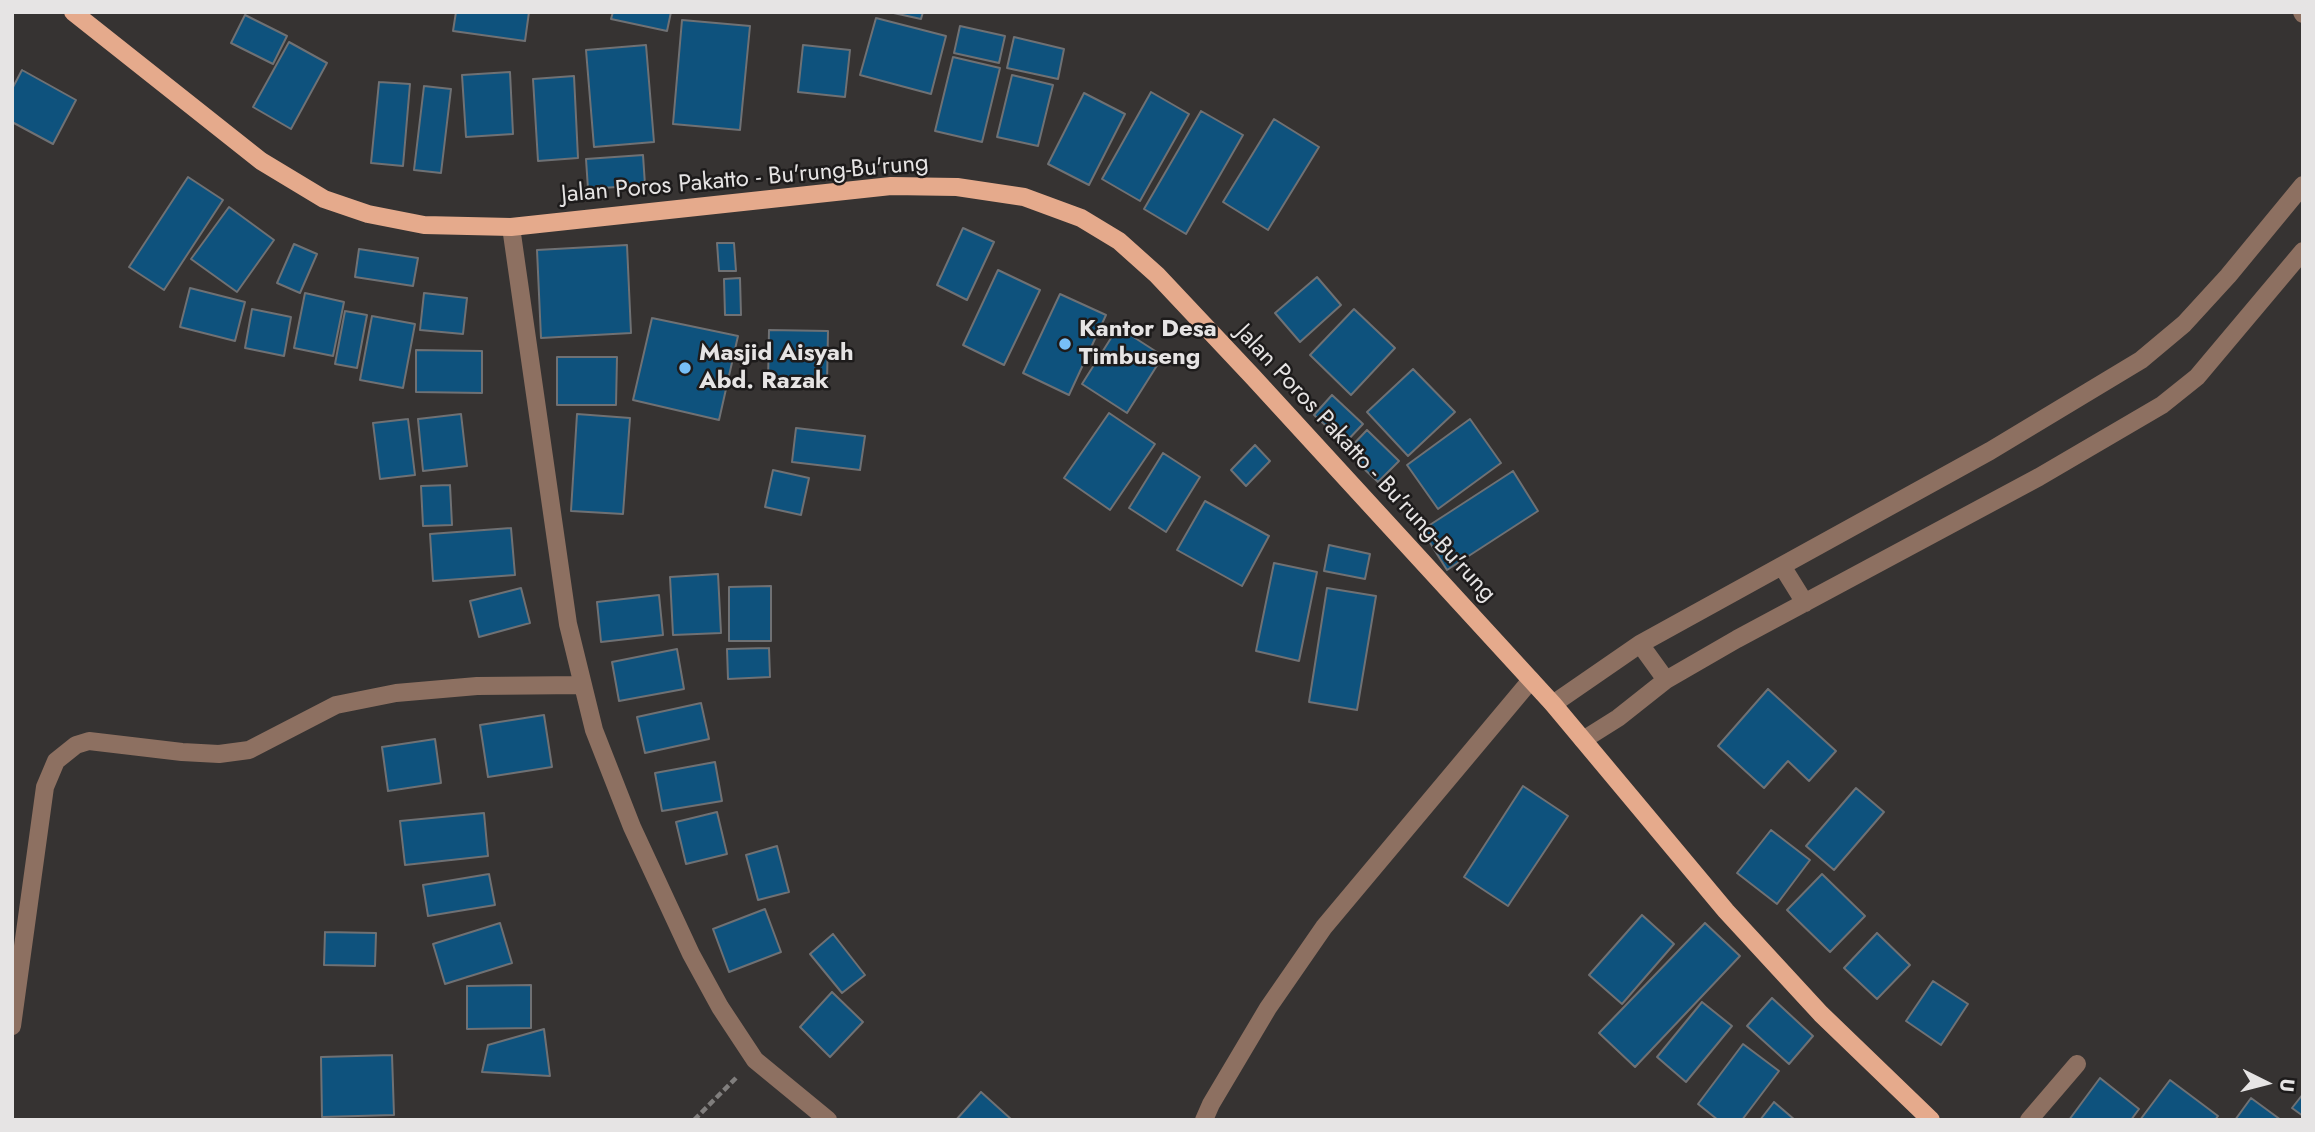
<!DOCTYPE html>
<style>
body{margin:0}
#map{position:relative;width:2315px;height:1132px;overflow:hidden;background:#363332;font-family:Jost,sans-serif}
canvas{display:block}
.frame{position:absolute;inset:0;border:14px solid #e6e4e4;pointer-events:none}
.north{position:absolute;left:2231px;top:1048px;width:70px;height:70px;-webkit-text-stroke:5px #1d1b1b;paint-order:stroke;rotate:96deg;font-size:19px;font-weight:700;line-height:28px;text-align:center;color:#e6e4e4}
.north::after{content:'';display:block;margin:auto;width:24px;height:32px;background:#e6e4e4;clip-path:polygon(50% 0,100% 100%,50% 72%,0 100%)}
</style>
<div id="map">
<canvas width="2315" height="1132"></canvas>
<div class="frame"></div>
<div class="north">U</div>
</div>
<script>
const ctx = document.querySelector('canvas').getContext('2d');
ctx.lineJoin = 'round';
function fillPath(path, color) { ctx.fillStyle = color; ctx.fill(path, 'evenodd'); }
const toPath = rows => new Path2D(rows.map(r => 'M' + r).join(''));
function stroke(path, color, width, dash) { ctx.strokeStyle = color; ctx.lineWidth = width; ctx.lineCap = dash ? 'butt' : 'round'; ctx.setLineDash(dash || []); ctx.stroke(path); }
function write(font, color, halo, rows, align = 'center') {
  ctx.font = font + ' Jost,sans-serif'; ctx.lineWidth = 5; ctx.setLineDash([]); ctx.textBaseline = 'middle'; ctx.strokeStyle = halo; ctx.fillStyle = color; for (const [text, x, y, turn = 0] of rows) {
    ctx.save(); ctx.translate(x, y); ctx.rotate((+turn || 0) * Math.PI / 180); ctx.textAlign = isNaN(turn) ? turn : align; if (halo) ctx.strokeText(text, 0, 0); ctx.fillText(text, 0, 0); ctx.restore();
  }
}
const building = toPath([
 [456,12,529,12,525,41,453,31,456,12],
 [613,12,671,12,667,31,611,19,613,12],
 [889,12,923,12,921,19,889,12],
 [245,15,287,36,273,64,231,43,245,15],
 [876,18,946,36,931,94,860,75,876,18],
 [682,20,750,26,740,130,673,124,682,20],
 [960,26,1005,36,999,63,954,53,960,26],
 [1014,37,1064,49,1058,79,1007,68,1014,37],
 [289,42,327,63,291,129,253,107,289,42],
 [646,45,654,142,594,147,586,50,646,45],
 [803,45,850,50,845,97,798,92,803,45],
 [953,57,1000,68,982,142,935,131,953,57],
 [22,70,76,100,53,144,12,122,12,89,22,70],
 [510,72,513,134,466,137,462,75,510,72],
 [1012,75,1053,85,1038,146,997,137,1012,75],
 [574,76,578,158,538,161,533,79,574,76],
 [379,82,410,84,403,166,371,163,379,82],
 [424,86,451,89,441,173,414,170,424,86],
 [1151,92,1189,114,1140,201,1102,179,1151,92],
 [1084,93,1125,114,1089,185,1048,164,1084,93],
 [1201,111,1243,135,1186,234,1144,209,1201,111],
 [1274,119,1319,147,1268,230,1223,202,1274,119],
 [643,155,645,185,588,189,586,159,643,155],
 [188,177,223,200,164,290,129,267,188,177],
 [229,207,274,240,237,292,191,259,229,207],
 [963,228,994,242,967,300,937,285,963,228],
 [717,243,734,243,736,271,719,271,717,243],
 [294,244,317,254,300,293,277,283,294,244],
 [627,245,631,333,541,338,537,250,627,245],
 [359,249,418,258,413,286,355,277,359,249],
 [998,270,1040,290,1004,365,963,345,998,270],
 [1317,277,1341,305,1300,342,1275,313,1317,277],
 [740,278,741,315,725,315,724,279,740,278],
 [190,288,245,302,235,341,180,327,190,288],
 [305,293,344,302,333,356,294,348,305,293],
 [424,293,467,298,463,334,420,330,424,293],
 [1060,294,1106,315,1069,395,1023,373,1060,294],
 [252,309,291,317,284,356,245,348,252,309],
 [1354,309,1395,348,1351,395,1310,355,1354,309],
 [345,311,367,315,357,368,335,364,345,311],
 [372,316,415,324,403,388,360,380,372,316],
 [652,318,738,336,719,420,633,400,652,318],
 [1118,327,1163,356,1127,413,1082,384,1118,327],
 [769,330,828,331,827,383,768,383,769,330],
 [416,350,482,351,482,393,416,392,416,350],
 [557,357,617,357,616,405,557,405,557,357],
 [1413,369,1455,412,1408,456,1367,412,1413,369],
 [1332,395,1363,424,1345,443,1314,415,1332,395],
 [1109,413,1155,444,1110,510,1064,478,1109,413],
 [461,414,467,466,423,471,418,419,461,414],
 [577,414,630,418,623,514,571,511,577,414],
 [408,419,415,475,380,479,373,423,408,419],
 [1470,419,1501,463,1438,509,1407,465,1470,419],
 [796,428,865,436,860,470,792,462,796,428],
 [1367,430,1399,461,1378,482,1346,452,1367,430],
 [1255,445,1270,461,1246,486,1231,470,1255,445],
 [1163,453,1200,477,1166,532,1129,508,1163,453],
 [773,470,809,478,801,515,765,507,773,470],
 [1513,471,1538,511,1447,570,1422,530,1513,471],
 [450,485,452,525,423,526,421,486,450,485],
 [1205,501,1269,536,1242,586,1177,550,1205,501],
 [511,528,515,575,433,581,430,534,511,528],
 [1329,545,1370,554,1365,579,1324,571,1329,545],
 [1274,563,1317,572,1299,661,1256,651,1274,563],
 [718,574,721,633,673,635,670,577,718,574],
 [771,586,771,641,729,641,729,587,771,586],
 [521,588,530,623,479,637,470,601,521,588],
 [1327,588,1376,596,1357,710,1309,702,1327,588],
 [659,595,663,635,601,642,597,602,659,595],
 [769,648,770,677,728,679,727,649,769,648],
 [677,649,684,689,619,701,612,662,677,649],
 [1768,689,1836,751,1809,781,1788,761,1764,788,1718,746,1768,689],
 [701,703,709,739,645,753,637,717,701,703],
 [544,715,552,767,488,777,480,725,544,715],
 [435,739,441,783,388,791,382,747,435,739],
 [715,762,722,801,662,811,655,773,715,762],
 [1523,786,1568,816,1508,906,1464,877,1523,786],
 [1856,788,1884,812,1834,870,1806,846,1856,788],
 [717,812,727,854,686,864,676,822,717,812],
 [484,813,488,856,405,865,400,821,484,813],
 [1771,830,1810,860,1777,904,1737,873,1771,830],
 [777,846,789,892,758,900,746,855,777,846],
 [489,874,495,905,428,916,423,885,489,874],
 [1822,874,1865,916,1830,952,1787,910,1822,874],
 [765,909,781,952,729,972,713,929,765,909],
 [1642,915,1674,944,1622,1004,1589,975,1642,915],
 [500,923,512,963,445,984,433,944,500,923],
 [1705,923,1740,956,1635,1067,1599,1033,1705,923],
 [325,932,376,933,375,966,324,965,325,932],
 [1877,933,1910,965,1877,999,1844,968,1877,933],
 [833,934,865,975,842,993,810,954,833,934],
 [1933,981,1968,1004,1941,1045,1906,1021,1933,981],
 [531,985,531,1028,467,1029,467,986,531,985],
 [832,992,863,1022,830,1057,800,1027,832,992],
 [1772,998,1813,1036,1789,1064,1747,1026,1772,998],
 [1702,1002,1732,1026,1686,1082,1657,1057,1702,1002],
 [544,1029,550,1076,482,1072,488,1045,544,1029],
 [1743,1044,1779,1071,1742,1120,1718,1120,1698,1104,1743,1044],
 [392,1055,394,1115,322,1117,321,1057,392,1055],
 [2100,1078,2139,1109,2131,1120,2069,1120,2100,1078],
 [2170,1080,2218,1116,2215,1120,2140,1120,2170,1080],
 [981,1092,1012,1120,956,1120,981,1092],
 [2303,1094,2303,1116,2292,1108,2303,1094],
 [2251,1098,2281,1120,2235,1120,2251,1098],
 [1774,1102,1795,1120,1760,1120,1774,1102]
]);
const path = toPath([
 [694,1120,736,1078]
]);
const minor = toPath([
 [2302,12,2303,14],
 [511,227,568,624,594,730,632,827,691,954,720,1007,755,1060,828,1120],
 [1782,566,1805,603],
 [1640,644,1666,680],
 [1553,704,1640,644,1990,451,2141,360,2184,324,2228,276,2303,185],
 [1583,740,1618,718,1666,680,1737,639,2039,477,2162,405,2197,377,2303,251],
 [12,1026,45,787,56,761,76,745,89,741,182,752,219,754,249,750,336,705,396,693,477,686,583,685],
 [1204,1120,1211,1104,1268,1008,1324,927,1531,680],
 [2029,1120,2077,1064]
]);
const major = toPath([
 [73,12,261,161,324,199,368,214,424,225,511,227,891,186,957,187,1024,197,1081,218,1119,241,1157,275,1253,377,1553,704,1726,911,1821,1014,1931,1120]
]);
const markers = [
 [1065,344,7,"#77bff7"],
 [685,368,7,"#77bff7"]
];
const streetNames = [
 ["Jalan Poros Pakatto - Bu'rung-Bu'rung",745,180,-5],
 ["Jalan Poros Pakatto - Bu'rung-Bu'rung",1365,464,47]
];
const poiNames = [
 ["Kantor Desa",1079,330],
 ["Timbuseng",1079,358],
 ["Masjid Aisyah",699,354],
 ["Abd. Razak",699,382]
];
fillPath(building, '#0e527d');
stroke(building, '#6f7174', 2);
stroke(path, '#807e7d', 4.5, [7, 3.5]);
stroke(minor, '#8d7061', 18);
stroke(major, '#e5aa8c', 18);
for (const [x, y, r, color] of markers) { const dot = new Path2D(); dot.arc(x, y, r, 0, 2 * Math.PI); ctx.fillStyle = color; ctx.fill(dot); stroke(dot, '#1d1b1b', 2.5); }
write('24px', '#e6e4e4', '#1d1b1b', streetNames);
write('bold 24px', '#e6e4e4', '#1d1b1b', poiNames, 'left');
</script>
